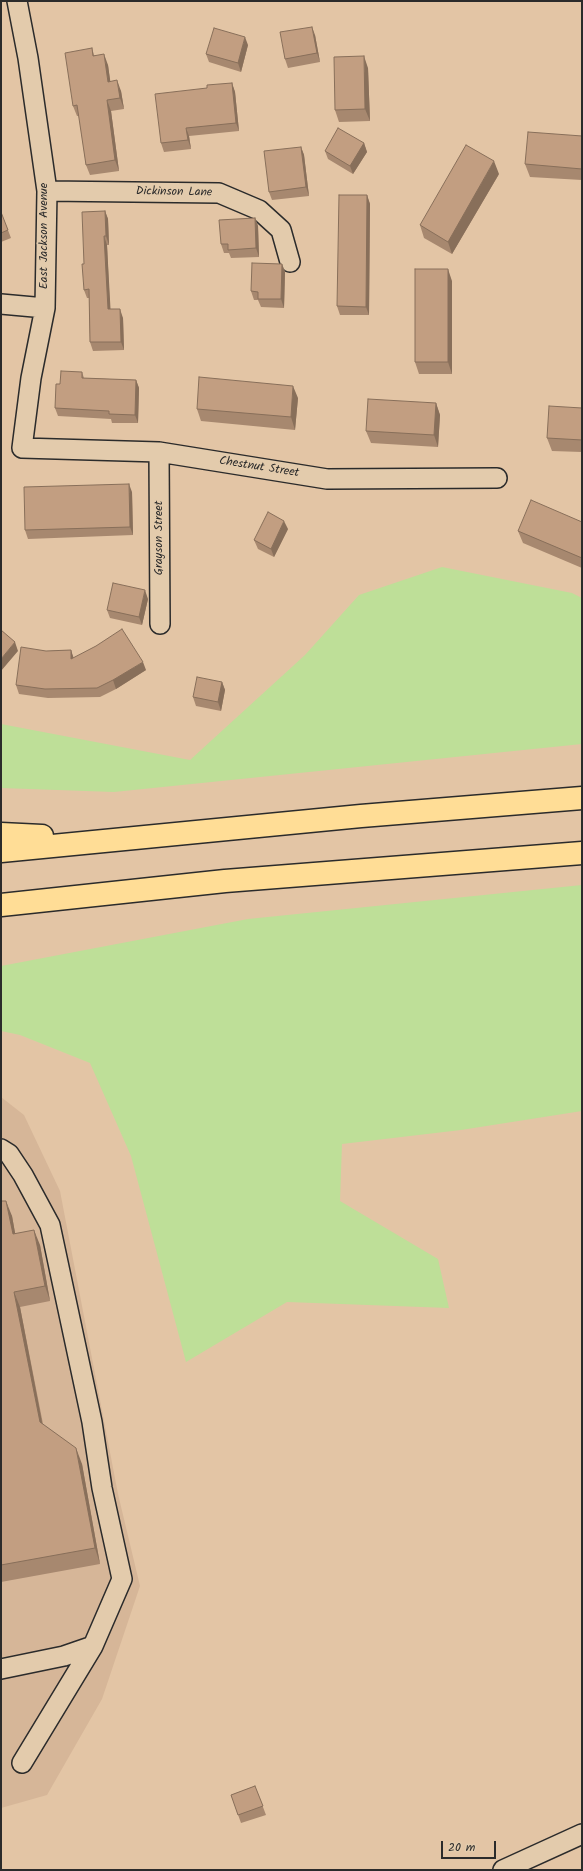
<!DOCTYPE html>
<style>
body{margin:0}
#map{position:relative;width:583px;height:1871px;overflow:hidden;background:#e3c5a5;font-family:Kalam,sans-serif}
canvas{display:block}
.frame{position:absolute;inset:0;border:2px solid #2b2b2b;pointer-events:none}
.scale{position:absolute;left:441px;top:1841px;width:55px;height:18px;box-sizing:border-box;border:2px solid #2b2b2b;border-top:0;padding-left:5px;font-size:12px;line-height:14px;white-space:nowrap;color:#2b2b2b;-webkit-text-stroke:3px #e3cbac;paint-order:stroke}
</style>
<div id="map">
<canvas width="583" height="1871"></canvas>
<div class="frame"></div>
<div class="scale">20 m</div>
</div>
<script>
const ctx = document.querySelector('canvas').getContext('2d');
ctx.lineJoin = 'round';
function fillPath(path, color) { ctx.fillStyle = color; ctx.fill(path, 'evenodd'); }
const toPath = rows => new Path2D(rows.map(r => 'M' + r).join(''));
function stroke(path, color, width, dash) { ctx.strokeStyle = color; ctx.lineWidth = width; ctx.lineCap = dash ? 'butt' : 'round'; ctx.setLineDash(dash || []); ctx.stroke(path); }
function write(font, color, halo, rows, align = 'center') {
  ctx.font = font + ' Kalam,sans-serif'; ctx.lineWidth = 3; ctx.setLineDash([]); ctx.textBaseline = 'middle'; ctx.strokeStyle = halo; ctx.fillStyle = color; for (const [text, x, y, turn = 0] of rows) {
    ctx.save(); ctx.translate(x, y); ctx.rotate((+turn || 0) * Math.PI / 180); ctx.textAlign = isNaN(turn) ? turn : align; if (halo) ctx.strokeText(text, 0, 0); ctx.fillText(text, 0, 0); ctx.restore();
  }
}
const built = toPath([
 [1,1097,24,1115,60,1191,118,1494,140,1586,102,1699,47,1795,1,1808]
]);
const green = toPath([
 [442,567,572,593,582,598,582,744,114,792,1,788,1,724,190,760,305,655,359,595],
 [582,885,582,1111,461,1130,342,1144,340,1201,438,1259,449,1308,287,1302,186,1362,131,1156,90,1063,20,1035,1,1031,1,966,248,919]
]);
const minor = toPath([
 [17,1,28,58,47,191,45,308,31,378,22,448,159,452,327,479,497,478],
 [47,191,219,193,259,210,281,230,290,262],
 [1,304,45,308],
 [159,452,160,624],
 [1,1149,9,1154,23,1175,50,1225,92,1422,102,1488,122,1579,93,1646,64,1656,1,1669],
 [22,1763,93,1646],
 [503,1870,582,1834]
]);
const highway = toPath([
 [1,834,42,836],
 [1,851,361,816,582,798],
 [1,905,225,881,582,853]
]);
const wall = toPath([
 [315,35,320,62,288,68,285,59],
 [248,45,241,72,209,62,206,54],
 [92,48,94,55,108,65,110,81,121,91,124,109,111,111,119,171,90,175,86,165,79,116,77,116,73,106],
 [368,68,370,121,339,122,335,110],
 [232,83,235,92,239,131,189,136,191,149,164,152,161,143,207,88],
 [582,136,582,180,530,177,525,164],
 [364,143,367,152,353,174,328,159,325,151],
 [301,147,304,155,309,196,272,200,269,192],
 [499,174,452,254,424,238,420,225],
 [367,195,370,204,369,315,340,315,337,306],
 [105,211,108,219,109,245,107,245,110,309,123,318,124,350,93,351,90,342,89,298,87,298,84,290,84,264],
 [1,212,11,238,1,242],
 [255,218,258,226,259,257,231,258,229,253,224,253,221,244],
 [282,264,285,272,284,308,261,307,258,300,254,300,251,291],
 [452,281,452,374,419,374,415,362],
 [82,372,84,378,136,380,139,388,138,423,112,423,111,419,58,416,55,408,60,384],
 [298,398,295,430,201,421,197,409],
 [436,403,440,415,438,447,371,443,366,431],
 [582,408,582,452,552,451,547,438],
 [132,492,133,535,28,539,25,530],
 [582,522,582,568,523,543,518,531],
 [288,529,274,557,258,549,254,540],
 [148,599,142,625,110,618,107,610],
 [71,650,73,658,146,670,116,689,100,697,48,698,19,694,16,685,46,651],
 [222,682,225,690,221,711,196,706,193,697],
 [1,1201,12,1216,15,1233,40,1245,50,1301,20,1307,43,1424,82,1464,100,1564,1,1582],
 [255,1786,266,1815,241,1823,231,1795]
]);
const shadedWall = toPath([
 [312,27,315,35,320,62,317,53],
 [245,37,248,45,241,72,238,63],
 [104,54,108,65,112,93,108,82],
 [364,56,368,68,370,121,365,109],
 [117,80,121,91,124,109,120,98],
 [232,83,235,92,239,131,236,123],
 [107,100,111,111,119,171,115,160],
 [186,128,189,136,191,149,188,140],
 [364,143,367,152,353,174,350,166],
 [301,147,304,155,309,196,306,187],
 [494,161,499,174,452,254,448,242],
 [367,195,370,204,369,315,366,307],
 [105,211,108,219,109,245,106,236],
 [255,218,258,226,259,257,256,248],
 [104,236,107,245,111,318,108,309],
 [282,264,285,272,284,308,281,299],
 [448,269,452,281,452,374,448,362],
 [120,309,123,318,124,350,121,342],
 [136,380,139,388,138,423,135,415],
 [293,386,298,398,295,430,291,417],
 [436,403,440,415,438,447,434,435],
 [129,484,132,492,133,535,130,527],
 [284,521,288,529,274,557,271,549],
 [145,590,148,599,142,625,139,617],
 [15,642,18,651,1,671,1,659],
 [71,650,74,659,71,659],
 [143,662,146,670,116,689,113,680],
 [222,682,225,690,221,711,218,702],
 [6,1201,12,1216,18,1249,13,1234],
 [34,1230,40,1245,50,1301,45,1286],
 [14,1292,20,1307,45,1438,40,1422],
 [76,1448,82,1464,100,1564,95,1548]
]);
const building = toPath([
 [312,27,317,53,285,59,280,32,312,27],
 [214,28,245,37,238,63,206,54,214,28],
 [92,48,93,56,104,54,108,82,117,80,120,98,107,100,115,160,86,165,77,105,73,106,65,53,92,48],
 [364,56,365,109,335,110,334,57,364,56],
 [232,83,236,123,186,128,188,140,161,143,155,94,207,88,207,85,232,83],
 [338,128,364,143,350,166,325,151,338,128],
 [528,132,582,136,582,169,525,164,528,132],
 [466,145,494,161,448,242,420,225,466,145],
 [301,147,306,187,269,192,264,151,301,147],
 [339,195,367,195,366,307,337,306,339,195],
 [105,211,106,236,104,236,108,309,120,309,121,342,90,342,89,289,84,290,82,264,84,264,82,212,105,211],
 [1,212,8,230,1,233,1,212],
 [255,218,256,248,228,250,228,244,221,244,219,220,255,218],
 [252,263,282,264,281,299,258,299,258,292,251,291,252,263],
 [415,269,448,269,448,362,415,362,415,269],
 [61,371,82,372,82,378,136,380,135,415,109,414,109,411,55,408,56,384,60,384,61,371],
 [199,377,293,386,291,417,197,409,199,377],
 [368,399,436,403,434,435,366,431,368,399],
 [549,406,582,408,582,440,547,438,549,406],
 [129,484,130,527,25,530,24,487,129,484],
 [531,500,582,522,582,558,518,531,531,500],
 [268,512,284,521,271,549,254,540,268,512],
 [113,583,145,590,139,617,107,610,113,583],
 [122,629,143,662,113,680,97,688,45,689,16,685,21,647,46,651,71,650,71,659,96,646,122,629],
 [1,630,15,642,1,659,1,630],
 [197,677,222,682,218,702,193,697,197,677],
 [1,1201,6,1201,13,1234,34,1230,45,1286,14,1292,40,1422,76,1448,95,1548,1,1565,1,1201],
 [255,1786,263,1806,238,1815,231,1795,255,1786]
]);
const streetNames = [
 ["Dickinson Lane",174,193,1],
 ["East Jackson Avenue",45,236,-90],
 ["Chestnut Street",259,468,9],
 ["Grayson Street",160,538,-90]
];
fillPath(built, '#d6b698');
fillPath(green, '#bedf98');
stroke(minor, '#2b2b2b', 22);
stroke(highway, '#2b2b2b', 25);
stroke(minor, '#e3cbac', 19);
stroke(highway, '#ffdd96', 22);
fillPath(wall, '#a7886f');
fillPath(shadedWall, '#886f5a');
fillPath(building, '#c29e81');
stroke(building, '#886f5a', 1);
write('12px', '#2b2b2b', '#e3cbac', streetNames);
</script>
